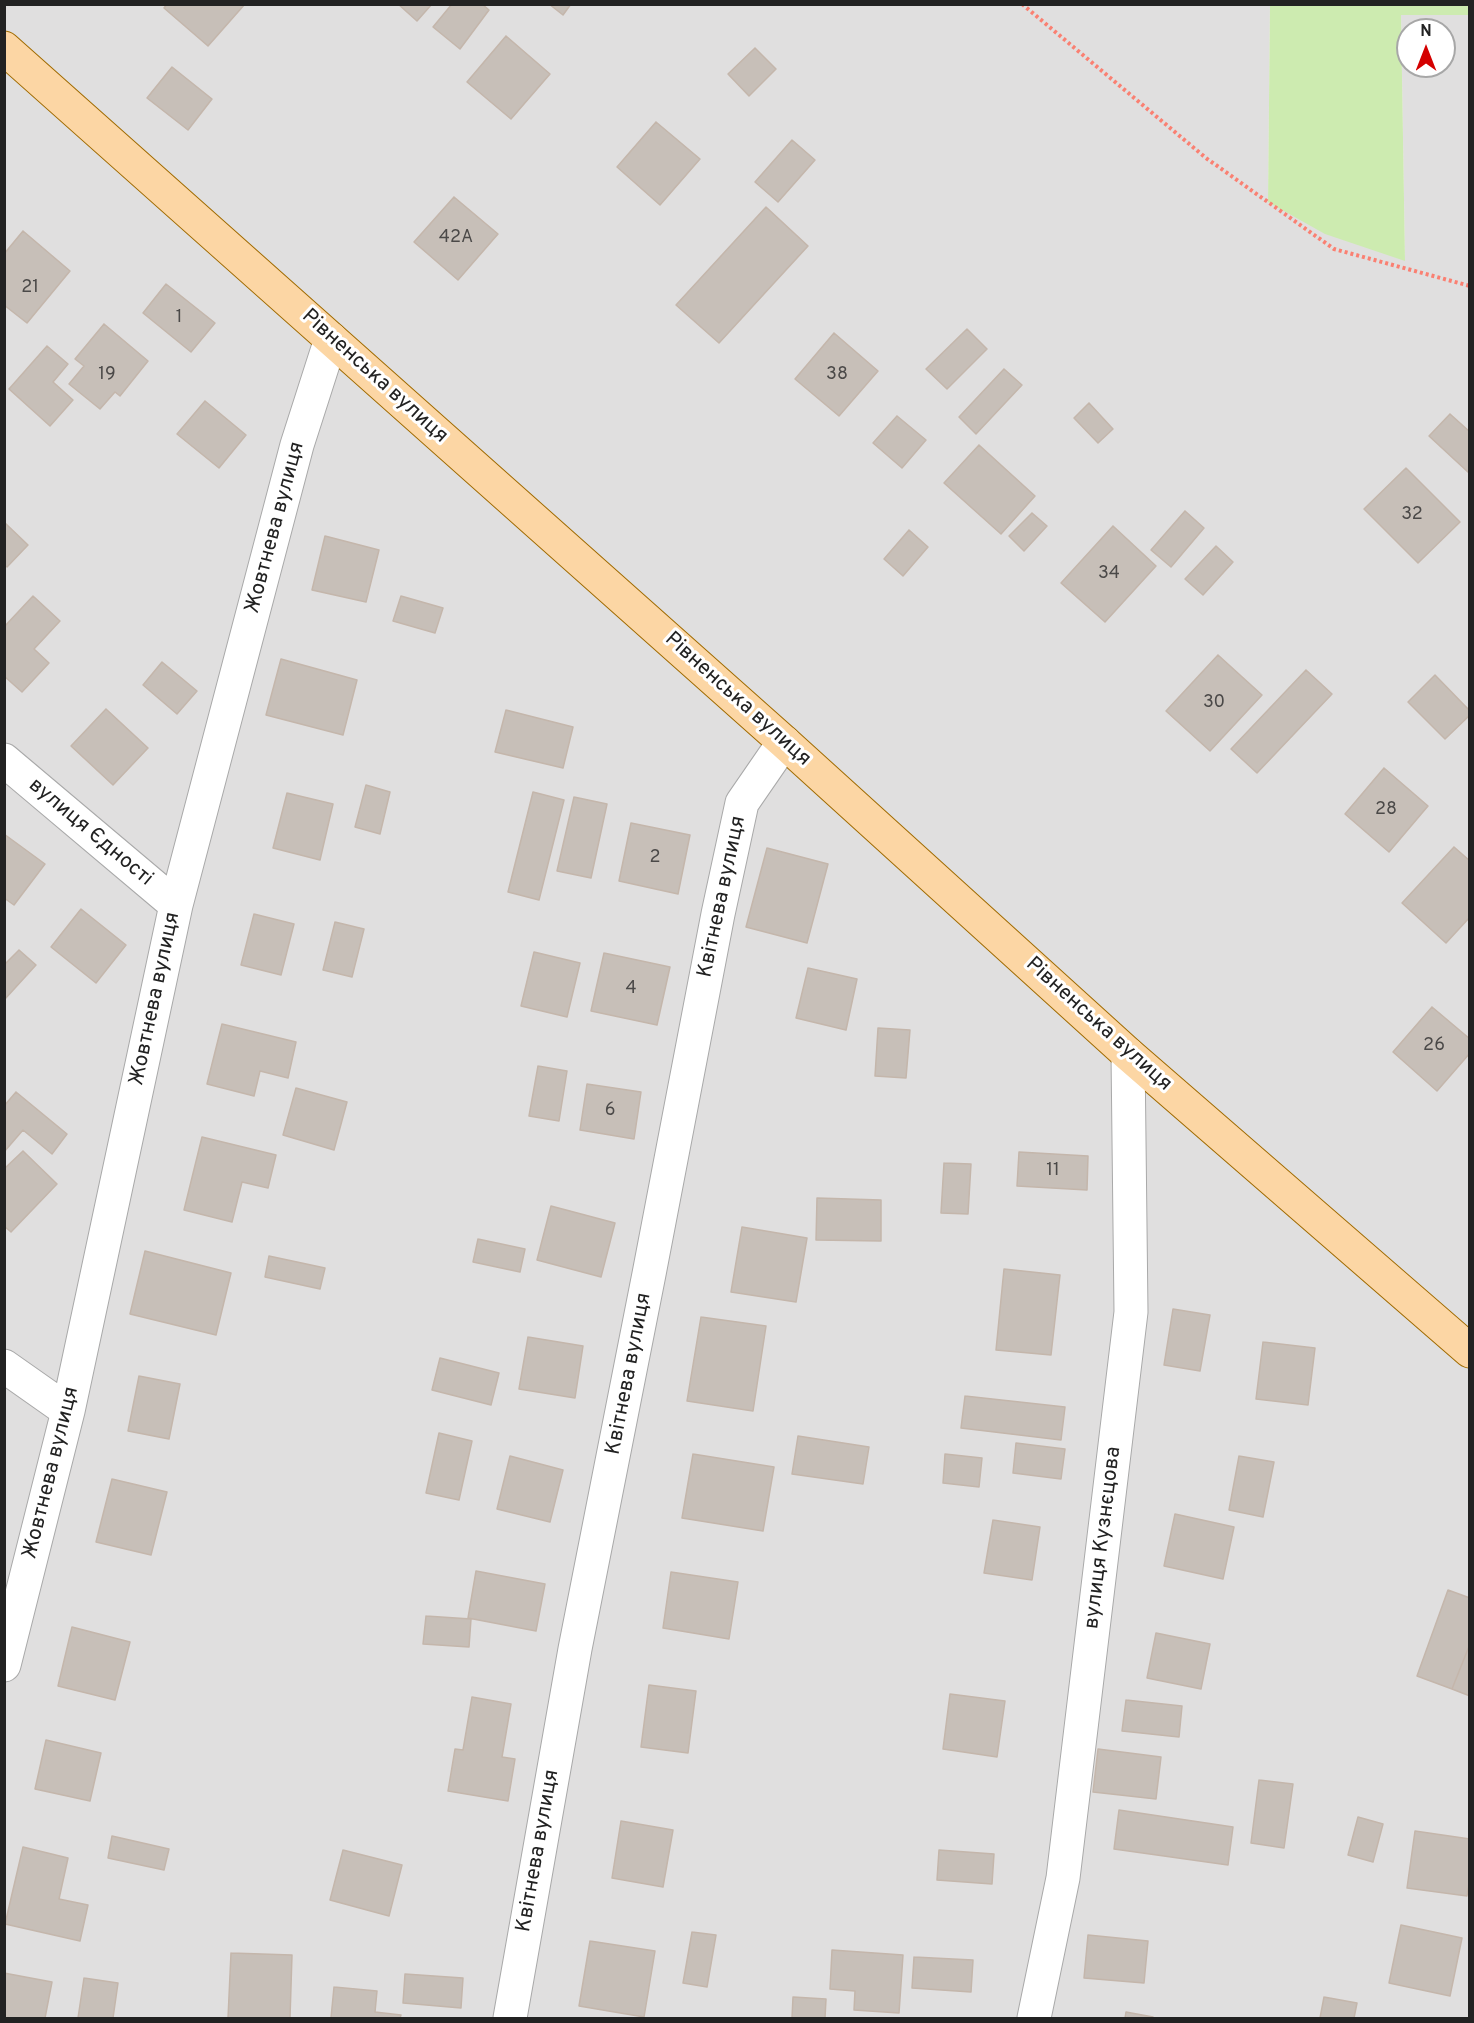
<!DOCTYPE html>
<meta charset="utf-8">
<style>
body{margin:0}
#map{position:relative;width:1474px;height:2023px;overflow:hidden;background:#f2efe9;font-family:Overpass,sans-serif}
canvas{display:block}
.frame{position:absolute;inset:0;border:6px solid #222;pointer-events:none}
.north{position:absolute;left:1396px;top:18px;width:60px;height:60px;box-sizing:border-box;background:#fff;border:2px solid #a7a7a7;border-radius:50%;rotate:0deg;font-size:16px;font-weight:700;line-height:24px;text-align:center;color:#222}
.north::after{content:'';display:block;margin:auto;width:21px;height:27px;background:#d40000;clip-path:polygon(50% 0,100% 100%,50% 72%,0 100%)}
</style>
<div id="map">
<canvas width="1474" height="2023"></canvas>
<div class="frame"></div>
<div class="north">N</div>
</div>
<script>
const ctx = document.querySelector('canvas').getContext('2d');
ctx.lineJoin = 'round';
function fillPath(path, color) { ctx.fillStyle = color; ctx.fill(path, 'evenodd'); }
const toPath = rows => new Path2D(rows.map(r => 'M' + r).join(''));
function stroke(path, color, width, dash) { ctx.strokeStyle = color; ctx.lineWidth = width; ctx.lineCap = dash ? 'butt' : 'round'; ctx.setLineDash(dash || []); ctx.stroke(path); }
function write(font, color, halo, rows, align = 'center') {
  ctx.font = font + ' Overpass,sans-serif'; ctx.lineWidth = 6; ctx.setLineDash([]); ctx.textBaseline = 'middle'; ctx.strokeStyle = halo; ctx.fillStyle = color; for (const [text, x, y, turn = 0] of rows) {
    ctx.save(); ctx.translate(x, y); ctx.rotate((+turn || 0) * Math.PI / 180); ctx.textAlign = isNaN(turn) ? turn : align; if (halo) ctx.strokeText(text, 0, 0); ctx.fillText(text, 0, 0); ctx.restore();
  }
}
const residential = toPath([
 [5,5,1270,5,1268,202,1405,260,1401,14,1469,15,1469,2018,5,2018],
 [1408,30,1444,30,1444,66,1408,66]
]);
const grass = toPath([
 [1270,5,1469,5,1469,15,1401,15,1405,261,1325,234,1268,202]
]);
const building = toPath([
 [167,4,245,4,208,46,164,8,167,4],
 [398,4,432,4,417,21,398,4],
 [452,4,482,4,489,10,460,49,433,27,452,4],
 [549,4,571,4,563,15,549,4],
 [506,36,550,74,511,119,467,82,506,36],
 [755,48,776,69,749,96,728,74,755,48],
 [172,67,212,99,188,130,147,98,172,67],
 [656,122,700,159,660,205,617,167,656,122],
 [792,140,815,160,778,202,755,182,792,140],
 [454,197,498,234,458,280,414,242,454,197],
 [766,207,808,246,719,343,676,305,766,207],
 [23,231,70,271,27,323,4,305,4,254,23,231],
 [166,284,215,323,191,352,143,313,166,284],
 [104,324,148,361,120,396,115,392,100,409,69,384,84,366,75,359,104,324],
 [967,329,987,349,947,389,926,369,967,329],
 [834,333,878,371,839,416,795,379,834,333],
 [47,346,68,364,53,382,73,400,50,426,9,389,47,346],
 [1004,369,1022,385,976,434,959,417,1004,369],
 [205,401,246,435,219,468,177,434,205,401],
 [1089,403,1113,429,1098,443,1074,418,1089,403],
 [1450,414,1470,432,1469,473,1429,436,1450,414],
 [897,416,926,440,902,468,873,443,897,416],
 [979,445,1035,496,1001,534,944,483,979,445],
 [1406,468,1460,522,1418,563,1364,509,1406,468],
 [1185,511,1204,528,1171,567,1151,550,1185,511],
 [1032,513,1047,526,1024,551,1009,536,1032,513],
 [4,522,28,545,7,567,4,565,4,522],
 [1113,526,1156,566,1105,622,1061,583,1113,526],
 [909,530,928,547,903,576,884,559,909,530],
 [325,536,379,550,366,602,312,590,325,536],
 [1216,546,1233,562,1203,595,1185,579,1216,546],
 [33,596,60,621,34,649,49,663,22,692,4,676,4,627,33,596],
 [401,596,443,608,435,633,393,621,401,596],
 [1218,655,1262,695,1210,751,1166,711,1218,655],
 [281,659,357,680,343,735,266,715,281,659],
 [162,662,197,691,177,714,143,685,162,662],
 [1306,670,1332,694,1257,773,1231,749,1306,670],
 [1435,675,1470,711,1470,715,1445,739,1408,702,1435,675],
 [106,709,148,748,113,785,71,746,106,709],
 [506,710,573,727,563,768,495,752,506,710],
 [1384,768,1428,806,1389,852,1345,814,1384,768],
 [366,785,390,792,380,834,355,827,366,785],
 [533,792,564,800,539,900,508,892,533,792],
 [287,793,333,804,320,860,273,848,287,793],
 [574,797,607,804,591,878,557,871,574,797],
 [631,823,690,835,678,894,619,881,631,823],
 [4,834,45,864,14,905,4,898,4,834],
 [1454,847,1470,861,1470,917,1446,943,1402,903,1454,847],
 [767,848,828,864,807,943,746,927,767,848],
 [81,909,126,945,96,983,51,947,81,909],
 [254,914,294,924,281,975,241,965,254,914],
 [335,922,364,929,352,977,323,970,335,922],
 [19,950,36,965,5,999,4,965,19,950],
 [534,952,580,963,567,1017,521,1006,534,952],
 [604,953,670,967,657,1025,591,1011,604,953],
 [808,968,857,979,846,1030,796,1018,808,968],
 [1432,1007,1470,1039,1470,1053,1437,1091,1393,1052,1432,1007],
 [222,1024,296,1042,288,1078,260,1071,254,1096,207,1084,222,1024],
 [878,1028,910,1030,906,1078,875,1076,878,1028],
 [538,1066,567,1071,559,1121,529,1116,538,1066],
 [587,1084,641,1092,634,1139,580,1130,587,1084],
 [296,1088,347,1102,334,1150,283,1135,296,1088],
 [16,1092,67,1134,52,1154,23,1130,4,1152,4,1106,16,1092],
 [202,1137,276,1155,268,1188,242,1182,232,1222,184,1210,202,1137],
 [23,1151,57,1184,11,1232,4,1226,4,1169,23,1151],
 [1019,1152,1088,1156,1087,1190,1017,1186,1019,1152],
 [944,1163,971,1164,968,1214,941,1213,944,1163],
 [817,1198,881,1200,881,1241,816,1240,817,1198],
 [551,1206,615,1223,601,1277,537,1260,551,1206],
 [742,1227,807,1238,796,1302,731,1292,742,1227],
 [478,1239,525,1249,520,1272,473,1262,478,1239],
 [145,1251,231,1273,216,1335,130,1314,145,1251],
 [269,1256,325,1268,320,1289,265,1277,269,1256],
 [1004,1269,1060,1275,1051,1355,996,1350,1004,1269],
 [1173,1309,1210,1315,1200,1371,1164,1365,1173,1309],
 [701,1317,766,1326,753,1411,687,1401,701,1317],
 [528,1337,583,1346,575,1398,519,1389,528,1337],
 [1263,1342,1315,1348,1308,1405,1256,1399,1263,1342],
 [440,1358,499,1373,491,1405,432,1390,440,1358],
 [139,1376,180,1384,169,1439,128,1431,139,1376],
 [965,1396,1065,1407,1061,1440,961,1428,965,1396],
 [439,1433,472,1441,459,1500,426,1493,439,1433],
 [798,1436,869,1447,863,1484,792,1474,798,1436],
 [1016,1443,1065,1449,1061,1479,1013,1473,1016,1443],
 [693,1454,774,1467,763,1531,682,1518,693,1454],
 [945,1454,982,1458,979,1487,943,1483,945,1454],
 [510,1456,563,1470,550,1522,497,1509,510,1456],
 [1239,1456,1274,1462,1263,1517,1229,1510,1239,1456],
 [112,1479,167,1492,151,1555,96,1542,112,1479],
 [1175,1514,1234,1527,1223,1579,1164,1566,1175,1514],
 [993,1520,1040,1527,1032,1580,984,1573,993,1520],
 [476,1571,545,1584,536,1631,468,1618,476,1571],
 [671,1572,738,1582,729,1639,663,1628,671,1572],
 [1448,1590,1470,1598,1470,1644,1452,1689,1417,1676,1448,1590],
 [426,1616,471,1619,469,1647,423,1644,426,1616],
 [72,1627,130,1642,115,1700,58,1686,72,1627],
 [1156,1633,1210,1644,1201,1689,1147,1678,1156,1633],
 [1470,1644,1470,1696,1452,1689,1470,1644],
 [649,1685,696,1691,688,1753,641,1747,649,1685],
 [950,1694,1005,1701,997,1757,943,1749,950,1694],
 [472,1697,511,1704,502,1757,515,1759,508,1801,448,1791,455,1749,463,1750,472,1697],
 [1126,1700,1182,1706,1179,1737,1122,1731,1126,1700],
 [46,1740,101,1753,90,1801,35,1789,46,1740],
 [1098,1749,1161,1757,1156,1799,1093,1792,1098,1749],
 [1259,1780,1293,1784,1284,1848,1251,1843,1259,1780],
 [1119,1810,1233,1827,1228,1865,1114,1849,1119,1810],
 [1358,1817,1383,1824,1373,1862,1348,1855,1358,1817],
 [621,1821,673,1830,663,1887,612,1878,621,1821],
 [1415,1831,1470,1839,1470,1878,1467,1896,1407,1888,1415,1831],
 [112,1836,169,1849,164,1870,108,1858,112,1836],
 [23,1847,68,1858,59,1899,88,1905,80,1941,5,1924,23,1847],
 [343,1850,402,1865,389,1916,330,1900,343,1850],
 [939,1850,994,1854,992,1884,937,1880,939,1850],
 [1401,1925,1462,1938,1450,1996,1389,1983,1401,1925],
 [692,1932,716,1935,707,1987,683,1983,692,1932],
 [1088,1935,1148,1941,1144,1983,1084,1978,1088,1935],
 [590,1941,655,1951,644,2017,579,2006,590,1941],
 [832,1950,903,1955,899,2013,854,2010,855,1991,830,1989,832,1950],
 [231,1953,292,1955,290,2018,228,2018,231,1953],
 [914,1957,973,1960,971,1992,912,1988,914,1957],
 [4,1973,52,1982,45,2018,4,2018,4,1973],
 [405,1974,463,1978,461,2008,403,2003,405,1974],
 [84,1978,118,1983,113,2018,78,2018,84,1978],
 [334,1987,377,1991,375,2012,401,2015,400,2018,331,2018,334,1987],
 [793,1997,826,1999,825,2018,792,2018,793,1997],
 [1324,1997,1357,2003,1354,2018,1320,2018,1324,1997],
 [1126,2012,1153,2017,1153,2018,1125,2018,1126,2012]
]);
const path = toPath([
 [1022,4,1206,158,1334,249,1470,286]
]);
const minor = toPath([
 [4,760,176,905],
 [4,1366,68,1411],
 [4,1665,68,1411,176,905,297,445,331,339],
 [510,2018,575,1649,649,1274,718,914,742,803,784,742],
 [1034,2018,1063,1878,1131,1312,1128,1054]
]);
const major = toPath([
 [4,48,784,742,1128,1054,1470,1351]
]);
const numberNames = [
 ["42А",456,238],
 ["21",30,288],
 ["1",179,318],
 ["19",107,375],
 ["38",837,375],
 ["32",1412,515],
 ["34",1109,574],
 ["30",1214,703],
 ["28",1386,810],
 ["2",655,858],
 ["4",631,989],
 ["26",1434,1046],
 ["6",610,1111],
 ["11",1053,1171]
];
const streetNames = [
 ["Рівненська вулиця",374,377,42],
 ["Жовтнева вулиця",276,528,-75],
 ["Рівненська вулиця",737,700,42],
 ["вулиця Єдності",90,833,40],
 ["Квітнева вулиця",723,897,-78],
 ["Жовтнева вулиця",156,999,-78],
 ["Рівненська вулиця",1098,1025,42],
 ["Квітнева вулиця",630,1374,-79],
 ["Жовтнева вулиця",52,1473,-76],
 ["вулиця Кузнєцова",1104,1538,-83],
 ["Квітнева вулиця",539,1851,-80]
];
fillPath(residential, '#e0dfdf');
fillPath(grass, '#cdebb0');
fillPath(building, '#c7bfb8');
stroke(building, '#c4b6ab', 1.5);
stroke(minor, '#a9a9a9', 35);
stroke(major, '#a06b00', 35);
stroke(path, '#fa8072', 4, [3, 3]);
stroke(minor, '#fff', 33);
stroke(major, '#fcd6a4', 33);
write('18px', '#4b4948', null, numberNames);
write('21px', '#222', '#fff', streetNames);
</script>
